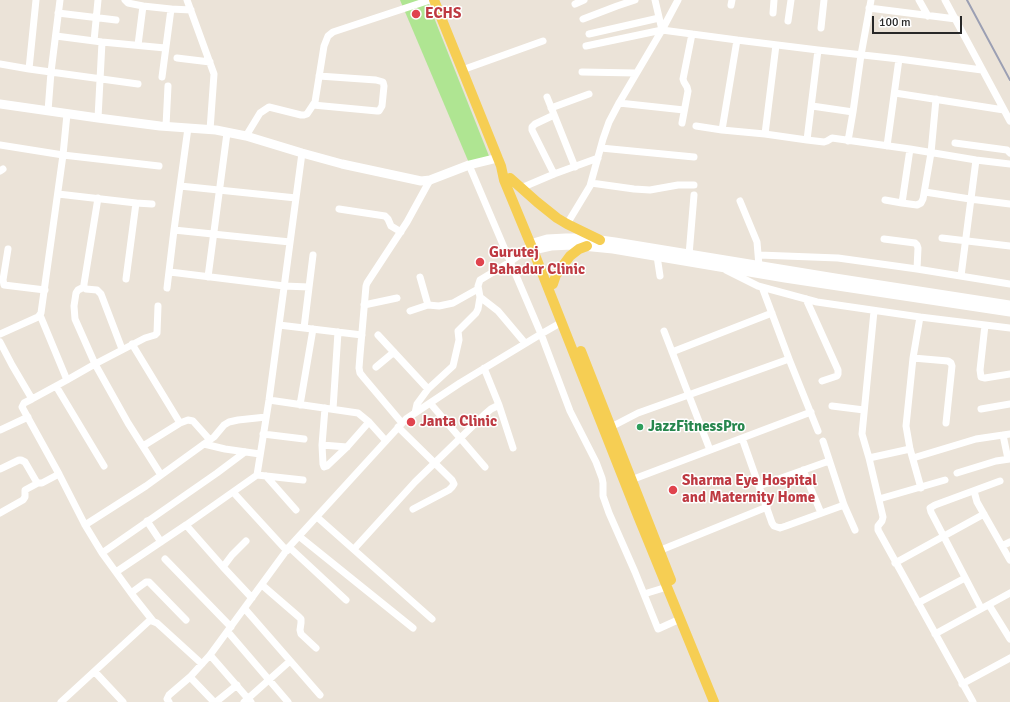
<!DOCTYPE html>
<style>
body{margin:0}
#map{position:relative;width:1010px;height:702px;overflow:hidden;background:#ebe3d8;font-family:Signika,sans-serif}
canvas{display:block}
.scale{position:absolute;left:872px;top:16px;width:90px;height:18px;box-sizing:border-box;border:2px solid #282828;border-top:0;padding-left:5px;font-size:12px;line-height:14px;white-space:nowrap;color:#282828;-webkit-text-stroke:3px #fff;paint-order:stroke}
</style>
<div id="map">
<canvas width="1010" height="702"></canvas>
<div class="scale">100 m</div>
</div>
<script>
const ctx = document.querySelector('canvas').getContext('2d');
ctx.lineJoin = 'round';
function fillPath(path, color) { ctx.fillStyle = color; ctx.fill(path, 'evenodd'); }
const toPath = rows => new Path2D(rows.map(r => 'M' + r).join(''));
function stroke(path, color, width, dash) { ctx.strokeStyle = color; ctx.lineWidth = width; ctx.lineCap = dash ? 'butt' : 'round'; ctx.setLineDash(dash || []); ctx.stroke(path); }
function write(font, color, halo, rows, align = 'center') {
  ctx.font = font + ' Signika,sans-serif'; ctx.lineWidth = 3; ctx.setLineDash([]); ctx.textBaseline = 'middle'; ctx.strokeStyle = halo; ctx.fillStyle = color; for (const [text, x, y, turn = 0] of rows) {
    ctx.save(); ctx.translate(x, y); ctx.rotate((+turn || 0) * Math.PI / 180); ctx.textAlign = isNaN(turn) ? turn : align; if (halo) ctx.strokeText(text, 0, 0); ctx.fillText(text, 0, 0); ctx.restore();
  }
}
const green = toPath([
 [400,0,427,0,489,156,469,163]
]);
const street = toPath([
 [125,0,128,3,143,6],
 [187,0,214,74,210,130],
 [655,0,662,30,737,40,818,50,899,59,982,70],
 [919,0,928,16],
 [945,0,1010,121],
 [575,4,584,0],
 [731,5,732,0],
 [869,8,956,19],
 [58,13,116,20],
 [773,13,774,0],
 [583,19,617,6,635,0],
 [788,21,791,0],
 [821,28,824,0],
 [589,34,659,18],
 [56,36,102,42,165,48],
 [94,41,98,0],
 [138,45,143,6,171,9,191,10],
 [586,46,662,30],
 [177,58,210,62],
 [0,64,29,69,138,84],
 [29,69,36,0],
 [462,70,543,41],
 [582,72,636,73],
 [162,77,171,9],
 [895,93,1004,110],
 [547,97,575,167],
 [619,103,684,110],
 [313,105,377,111,379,111,382,106,384,86,383,82,376,80,319,76],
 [812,106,853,112],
 [551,108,589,94],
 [48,111,51,72,60,0],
 [98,118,102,42],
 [682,123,688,91,687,87,684,82,683,79,692,34],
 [166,126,168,86],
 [696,126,722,130,765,134,807,140,824,142,827,141,832,138,910,149,976,160,1010,164],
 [722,130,737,40],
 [765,134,776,45],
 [246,136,260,113,269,107,301,115,304,115,307,114,315,102,324,46,328,36,333,32,430,0],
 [807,140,818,50],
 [848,141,853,112,861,55,871,0],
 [955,143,1007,150,1010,153],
 [0,145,63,155,159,166],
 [887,146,899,59],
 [601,148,694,157],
 [469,165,541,334,570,411,596,462,602,478,603,483,603,496,609,513,635,572,658,629,680,619],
 [0,171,3,169],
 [554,174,532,130,532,127,535,124,554,115],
 [591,183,634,189,650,190,678,185,694,185],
 [180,186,296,198],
 [521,188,554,174,598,158],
 [925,192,970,199,1010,204],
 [58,194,136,203,152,204],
 [98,198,84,284,84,287,86,289,97,290,101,294,122,349],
 [885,200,902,203,917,205,921,203,923,199,931,153,936,99],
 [740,201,757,242,759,266],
 [902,203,910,149],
 [339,209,385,216,388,219,391,226,401,232],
 [567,224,590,186,603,139,609,122,619,103,662,30,678,0],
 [174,230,290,242],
 [942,238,1010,246],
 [884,239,915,243,917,245,918,248,917,269],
 [8,249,3,280,4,285,45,290],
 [689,255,694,195],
 [759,255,838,258,917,269,1010,284],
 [657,256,660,276],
 [726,270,758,286,817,302,920,317,1010,328],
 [170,272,284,286,309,287],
 [961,276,976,160],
 [208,277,227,133],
 [420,277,428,305],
 [126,279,136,203],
 [84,287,78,290,76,293,74,306,75,319,95,364,128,423,161,475],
 [762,287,789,359,818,431],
 [167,288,174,230,188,128],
 [480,297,498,311,525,343],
 [806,299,838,370,838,374,837,376,822,381],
 [364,305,397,298],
 [410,311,428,305,439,306,453,303,478,289],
 [874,311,862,434,869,458,883,517,882,521,878,526,878,530,973,702],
 [40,315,67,380],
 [920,317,913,358,906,426,910,449,921,488],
 [279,325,362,335],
 [985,325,980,370,981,377,985,378,1010,374],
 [304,328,313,255],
 [664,331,710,450],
 [0,334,38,317,41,313,63,155,67,114],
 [378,335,428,389],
 [0,342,12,365,32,399],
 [132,344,180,423],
 [672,352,772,313],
 [913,358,948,361,951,363,952,366,946,423],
 [376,367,394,352],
 [484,368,499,405,513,448],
 [56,386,104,466],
 [269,400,358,413,369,422,386,441],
 [430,403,485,467],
 [300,405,313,329],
 [832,406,864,410],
 [325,408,322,445,323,464,324,467,327,466,347,447,369,422],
 [333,409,338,332],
 [981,409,1010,404],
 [415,413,417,404,428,389,453,366,459,340,458,331,476,313,478,309,480,297,478,286,480,280,510,262,525,251,530,244],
 [402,423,364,378,360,373,359,368,360,355,366,286,367,283,407,222,430,180],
 [398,427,452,480,454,484,452,487,449,490,413,509],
 [611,427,638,413,789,359],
 [0,430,28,417],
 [263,434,304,439],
 [1003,435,1008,459],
 [742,438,772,523,774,526,780,528,786,526,844,505],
 [823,441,844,505,855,530],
 [204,444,225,449,260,454],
 [322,445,347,447],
 [143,446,180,423,188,420,193,421,210,440],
 [869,458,910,449],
 [913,458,976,439,1010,434],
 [0,469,19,460,21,460,25,462,36,481,38,483,42,483,59,474],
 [803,470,821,513],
 [957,473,996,461,1010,459],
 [257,475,269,400,302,153],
 [266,476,296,510],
 [631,480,811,412],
 [759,486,829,461],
 [974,491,977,502,1010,560],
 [233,492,287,551],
 [879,499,945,480],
 [0,513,23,500,25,497,25,490,38,483],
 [317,517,432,619],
 [147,521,161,542],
 [85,525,146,486,204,444,214,437,224,425,229,422,238,420,266,417],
 [186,525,223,567,252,598],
 [300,537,413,628],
 [1002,546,1010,542],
 [289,547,346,600],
 [354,549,415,482,484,415,491,409,499,405],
 [656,552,767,507],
 [102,553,217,473,245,452],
 [165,559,231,627],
 [895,563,984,514],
 [223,567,232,555,246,541],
 [116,572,186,525,257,475,303,480],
 [262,585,299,617,301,619,301,623,300,630,301,634,316,648],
 [131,593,146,582,149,582,186,620],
 [644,594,667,587],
 [918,603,965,578],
 [989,605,1010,639],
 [981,608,931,512,930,508,935,505,1000,481],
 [245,609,320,695],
 [153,621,134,597,102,553,85,525,59,474,22,407,24,403,32,399,67,380,95,364,145,338,155,335,157,333,158,306],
 [228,632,288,702],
 [935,634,1010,593],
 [210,655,251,702],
 [95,672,123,702],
 [190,677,214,702],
 [962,684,1010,658],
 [61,702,149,621,152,621,157,623,202,664],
 [169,702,167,699,169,695,190,677,210,655,289,547,406,419,460,383,541,334,562,322],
 [216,702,237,685],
 [244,702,290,661]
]);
const secondary = toPath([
 [0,104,98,118,160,126,216,130,246,136,302,153,342,164,421,181,430,180,469,165,498,158],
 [530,244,547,239,566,238,586,238,615,242,835,278,1010,305],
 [533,250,551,246,572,245,613,249,785,278,1010,312]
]);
const primary = toPath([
 [434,0,501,166,504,180,533,250,638,516,714,702],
 [510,178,537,202,557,218,567,224,600,240],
 [553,284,556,275,570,256,579,249,587,246],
 [581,351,671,580]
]);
const rail = toPath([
 [967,0,1010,80]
]);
const markers = [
 [416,14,5,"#e0444e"],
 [480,262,5,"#e0444e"],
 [411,422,5,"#e0444e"],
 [640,427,4,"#2e9e5b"],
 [673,490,5,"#e0444e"]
];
const healthNames = [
 ["ECHS",425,14],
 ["Gurutej",489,253],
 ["Bahadur Clinic",489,270],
 ["Janta Clinic",420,422],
 ["Sharma Eye Hospital",682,481],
 ["and Maternity Home",682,498]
];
const leisureNames = [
 ["JazzFitnessPro",648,427]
];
fillPath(green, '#afe592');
stroke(street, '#fff', 7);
stroke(secondary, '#fff', 9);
stroke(primary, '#f6ce53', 10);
stroke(rail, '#9b9fb3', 2);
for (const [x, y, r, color] of markers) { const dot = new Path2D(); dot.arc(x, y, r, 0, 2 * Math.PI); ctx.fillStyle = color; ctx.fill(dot); stroke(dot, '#fff', 1.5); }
write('bold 15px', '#be3a42', '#fff', healthNames, 'left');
write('bold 15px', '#27864d', '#fff', leisureNames, 'left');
</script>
